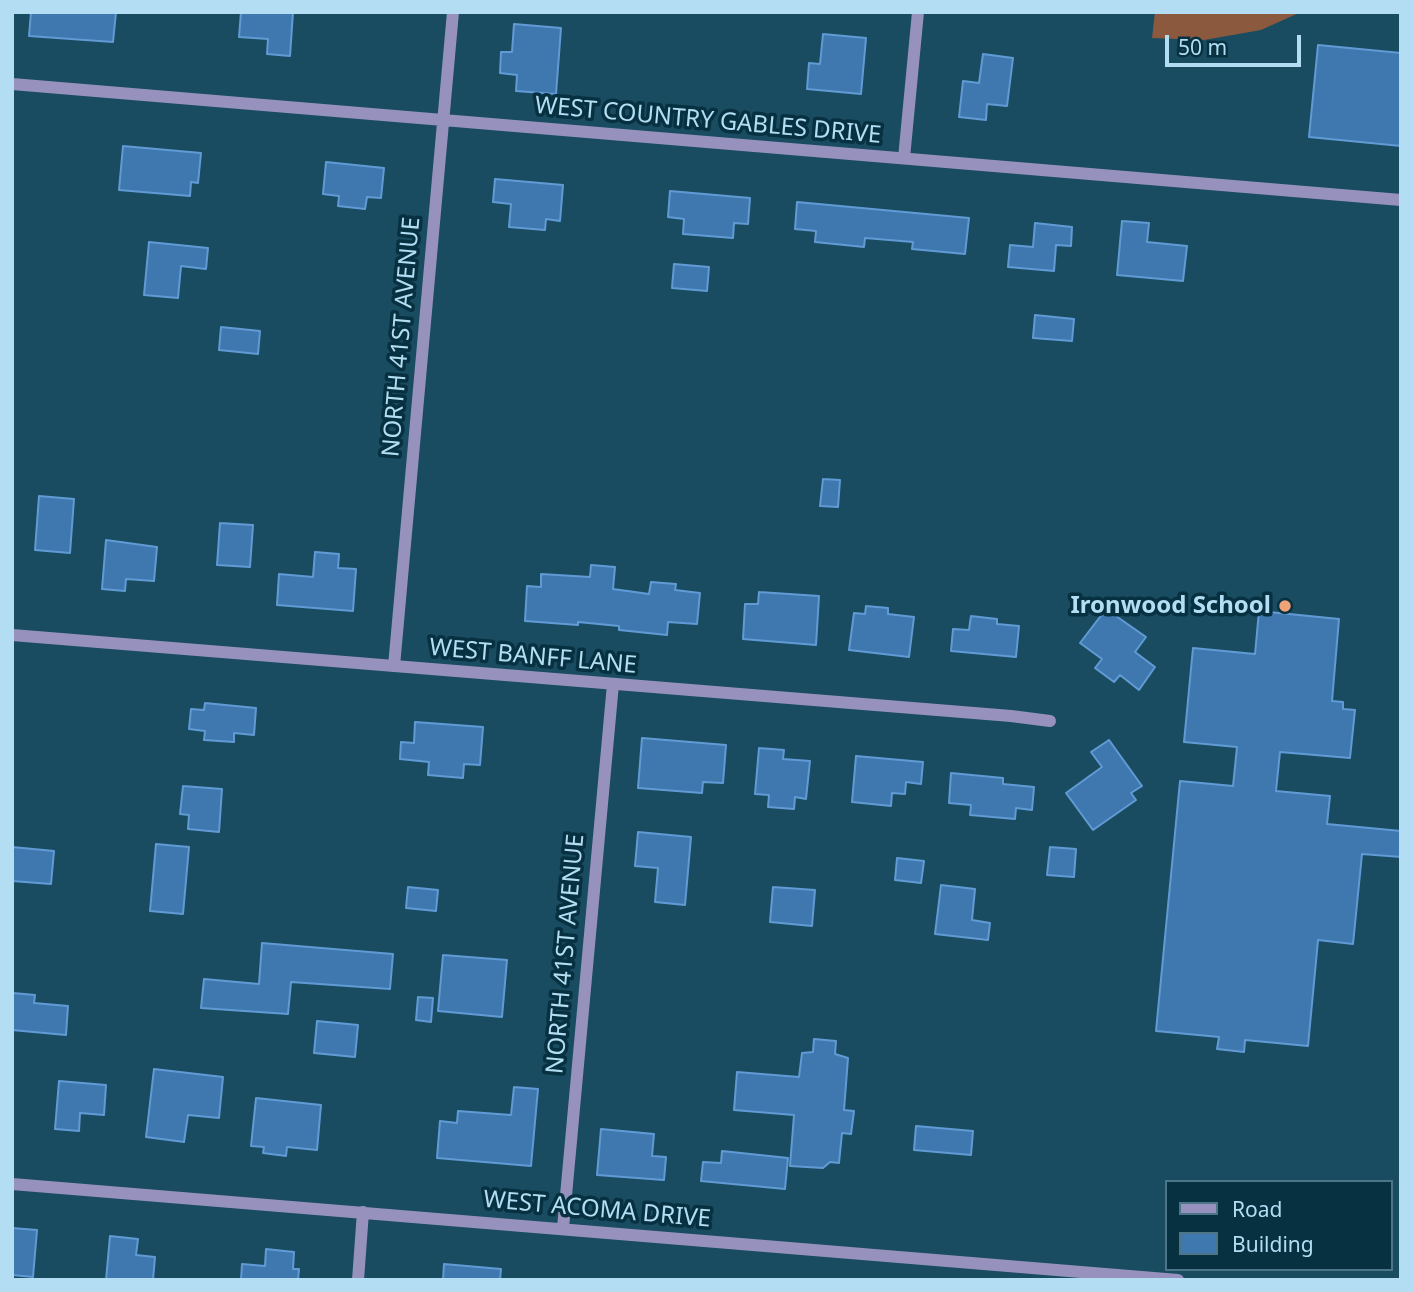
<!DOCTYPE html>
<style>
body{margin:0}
#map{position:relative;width:1413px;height:1292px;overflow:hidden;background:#1a4c61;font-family:"Noto Sans",sans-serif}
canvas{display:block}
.frame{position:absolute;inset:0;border:14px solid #b3ddf2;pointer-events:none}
.legend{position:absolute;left:1165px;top:1180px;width:228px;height:91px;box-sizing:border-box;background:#073141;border:2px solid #4c7688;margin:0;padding:9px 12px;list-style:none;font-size:21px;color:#b3ddf2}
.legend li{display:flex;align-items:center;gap:14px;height:35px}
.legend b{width:35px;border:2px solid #4c7688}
.scale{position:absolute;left:1165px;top:35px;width:136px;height:32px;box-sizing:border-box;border:4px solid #b3ddf2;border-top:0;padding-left:9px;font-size:21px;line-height:24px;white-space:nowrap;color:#b3ddf2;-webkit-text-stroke:5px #073141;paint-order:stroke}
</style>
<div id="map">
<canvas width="1413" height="1292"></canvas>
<div class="frame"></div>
<ul class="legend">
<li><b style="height:9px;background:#9692bd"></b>Road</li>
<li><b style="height:19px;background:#3f78af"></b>Building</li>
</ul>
<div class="scale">50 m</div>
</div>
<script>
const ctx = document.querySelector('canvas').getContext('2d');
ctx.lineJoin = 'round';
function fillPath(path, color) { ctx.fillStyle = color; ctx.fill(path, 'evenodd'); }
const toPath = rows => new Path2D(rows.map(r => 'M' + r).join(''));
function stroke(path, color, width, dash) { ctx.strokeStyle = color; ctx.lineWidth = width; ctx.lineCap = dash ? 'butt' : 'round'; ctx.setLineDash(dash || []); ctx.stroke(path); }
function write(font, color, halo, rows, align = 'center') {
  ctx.font = font + ' "Noto Sans",sans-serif'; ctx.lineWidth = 7; ctx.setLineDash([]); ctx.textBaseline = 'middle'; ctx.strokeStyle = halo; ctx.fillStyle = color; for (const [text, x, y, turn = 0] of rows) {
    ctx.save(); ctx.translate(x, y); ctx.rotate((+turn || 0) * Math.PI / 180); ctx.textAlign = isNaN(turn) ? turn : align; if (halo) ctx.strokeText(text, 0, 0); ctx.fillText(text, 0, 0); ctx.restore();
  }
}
const green = toPath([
 [1155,12,1301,12,1261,30,1204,40,1152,38]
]);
const building = toPath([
 [31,12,116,12,113,42,29,36,31,12],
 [241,12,293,12,290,56,267,54,268,39,239,37,241,12],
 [514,24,561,28,556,94,516,91,517,75,500,73,501,52,512,52,514,24],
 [823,34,866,38,861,94,807,89,809,63,820,64,823,34],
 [1318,45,1401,53,1401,146,1309,137,1318,45],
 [983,54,1013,58,1007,106,987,104,986,120,959,117,963,81,979,83,983,54],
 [123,146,201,153,198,183,191,182,190,196,119,190,123,146],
 [326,162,384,168,381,198,367,197,365,209,338,206,339,196,323,194,326,162],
 [495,179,563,185,560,221,546,219,545,230,509,227,511,204,493,202,495,179],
 [670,191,750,198,748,224,734,223,733,238,683,234,684,219,668,217,670,191],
 [797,202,969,218,965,254,912,249,913,242,865,238,864,247,815,242,816,231,795,229,797,202],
 [1122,221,1149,223,1147,242,1187,246,1183,281,1117,275,1122,221],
 [1035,223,1072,227,1071,246,1056,245,1054,271,1008,267,1010,245,1033,247,1035,223],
 [149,242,208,248,206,269,181,266,178,298,144,295,149,242],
 [674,264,709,267,707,291,672,288,674,264],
 [1035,315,1074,319,1072,341,1033,338,1035,315],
 [221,327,260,331,258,354,219,350,221,327],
 [823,479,840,480,838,507,820,506,823,479],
 [39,496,74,499,70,553,35,550,39,496],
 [220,523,253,525,250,567,217,565,220,523],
 [106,540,157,547,154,581,126,579,125,591,102,589,106,540],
 [315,552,339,554,338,568,356,569,353,611,277,605,279,574,313,577,315,552],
 [591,565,615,567,613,589,649,594,651,582,676,584,675,590,700,593,697,624,668,622,667,635,619,630,619,626,578,622,578,625,525,621,527,586,541,587,541,574,590,577,591,565],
 [759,592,819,596,816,645,743,639,745,604,758,604,759,592],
 [866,606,888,608,888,614,914,617,909,657,849,650,854,613,865,614,866,606],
 [1106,609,1146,637,1135,652,1155,667,1139,690,1120,675,1114,682,1095,668,1102,659,1080,643,1106,609],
 [1259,611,1339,619,1332,701,1343,702,1343,709,1355,710,1350,758,1280,752,1276,791,1330,796,1327,824,1401,831,1401,857,1362,854,1353,944,1318,940,1308,1046,1245,1040,1244,1052,1217,1049,1219,1037,1156,1031,1180,781,1233,786,1237,747,1184,742,1193,648,1255,654,1259,611],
 [971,616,997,619,997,624,1019,626,1016,657,951,651,953,629,969,630,971,616],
 [205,703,256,708,254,735,234,733,234,742,204,740,205,731,189,729,191,709,204,710,205,703],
 [415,722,483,727,480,765,464,764,463,778,428,775,429,762,400,759,401,742,414,743,415,722],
 [642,738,726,745,723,783,703,782,702,793,638,788,642,738],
 [1109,740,1142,786,1131,793,1136,800,1093,830,1066,793,1102,767,1091,752,1109,740],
 [759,748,784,750,783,759,810,761,806,799,795,797,794,809,768,807,769,795,755,794,759,748],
 [856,756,923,762,921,784,906,782,905,794,892,793,891,806,852,802,856,756],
 [951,773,1003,778,1003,784,1034,787,1032,810,1016,808,1015,819,970,815,971,805,949,803,951,773],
 [183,786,222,789,219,832,188,829,189,815,180,814,183,786],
 [638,832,691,837,685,905,655,902,658,868,635,866,638,832],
 [156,844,189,847,183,914,150,911,156,844],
 [12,847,54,851,51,884,12,881,12,847],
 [1050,847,1076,849,1074,877,1047,875,1050,847],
 [897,858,924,861,921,883,895,880,897,858],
 [941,885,975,889,972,920,990,923,988,940,935,934,941,885],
 [408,887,438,890,436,911,406,908,408,887],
 [773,887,815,890,812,926,770,922,773,887],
 [262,943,393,954,390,989,291,982,288,1014,201,1008,204,979,259,984,262,943],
 [443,955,507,960,502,1017,438,1011,443,955],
 [13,993,35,995,34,1003,68,1006,66,1035,12,1030,13,993],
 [418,997,433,998,431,1022,416,1020,418,997],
 [317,1021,358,1025,355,1057,314,1053,317,1021],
 [814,1039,836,1041,835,1054,848,1058,844,1110,854,1111,851,1134,842,1133,839,1163,830,1162,823,1168,790,1166,794,1115,734,1110,737,1072,799,1077,802,1053,813,1052,814,1039],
 [154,1069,223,1077,219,1118,188,1115,184,1142,146,1137,154,1069],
 [59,1081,106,1085,104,1115,80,1113,79,1131,55,1129,59,1081],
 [514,1087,538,1089,531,1166,437,1158,440,1121,457,1123,458,1111,511,1115,514,1087],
 [256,1098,321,1105,317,1150,287,1147,286,1156,263,1153,264,1147,251,1146,256,1098],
 [916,1126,973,1131,971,1155,914,1150,916,1126],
 [601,1129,654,1134,652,1156,666,1157,664,1180,597,1175,601,1129],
 [722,1151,788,1158,785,1189,701,1181,703,1162,721,1163,722,1151],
 [12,1228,37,1230,33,1277,12,1275,12,1228],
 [110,1236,138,1239,136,1255,155,1257,153,1280,106,1280,110,1236],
 [266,1249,294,1252,293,1269,299,1269,298,1280,241,1280,242,1264,265,1266,266,1249],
 [444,1264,501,1269,500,1280,443,1280,444,1264]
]);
const minor = toPath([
 [12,84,1401,200],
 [904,158,918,12],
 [12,635,1011,716,1050,721],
 [394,666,453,12],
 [12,1184,1178,1280],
 [563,1228,613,684],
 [358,1280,363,1212]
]);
const markers = [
 [1285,606,7,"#f0a378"]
];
const streetNames = [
 ["WEST COUNTRY GABLES DRIVE",708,121,5],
 ["NORTH 41ST AVENUE",402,337,-85],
 ["WEST BANFF LANE",533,657,5],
 ["NORTH 41ST AVENUE",566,954,-85],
 ["WEST ACOMA DRIVE",597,1210,5]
];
const poiNames = [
 ["Ironwood School",1271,606]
];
fillPath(green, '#8b593e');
fillPath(building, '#3f78af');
stroke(building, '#619bd5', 2);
stroke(minor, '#9692bd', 12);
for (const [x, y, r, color] of markers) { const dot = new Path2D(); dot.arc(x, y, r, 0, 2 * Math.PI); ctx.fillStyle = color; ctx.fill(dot); stroke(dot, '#073141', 2.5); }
write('24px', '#b3ddf2', '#073141', streetNames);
write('bold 24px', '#b3ddf2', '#073141', poiNames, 'right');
</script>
